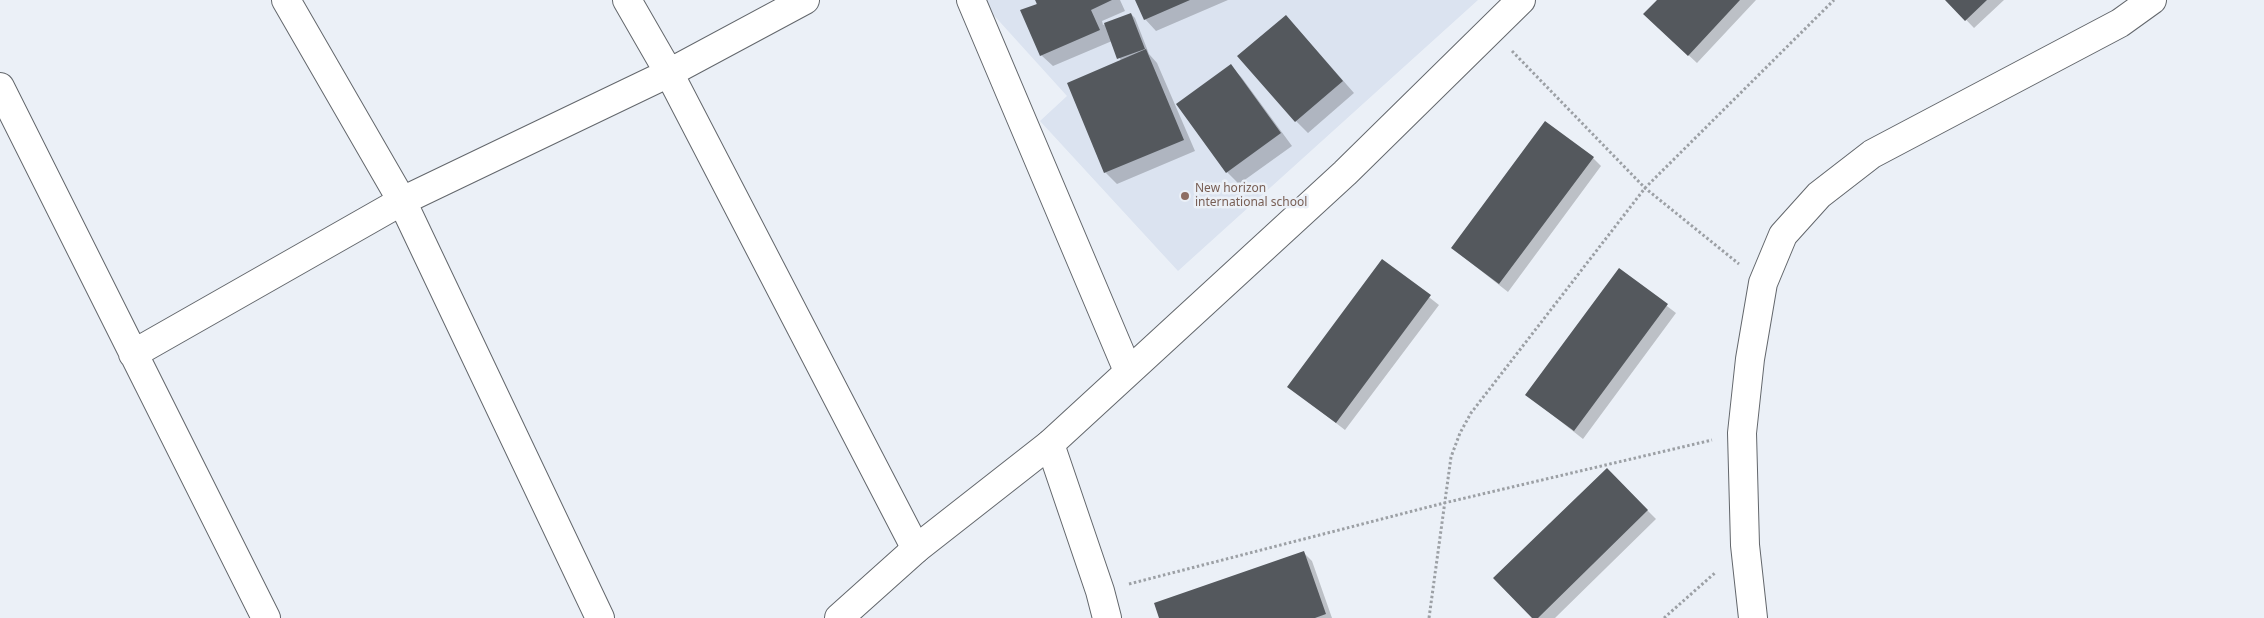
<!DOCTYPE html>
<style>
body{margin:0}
canvas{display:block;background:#ebf0f7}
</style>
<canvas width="2264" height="618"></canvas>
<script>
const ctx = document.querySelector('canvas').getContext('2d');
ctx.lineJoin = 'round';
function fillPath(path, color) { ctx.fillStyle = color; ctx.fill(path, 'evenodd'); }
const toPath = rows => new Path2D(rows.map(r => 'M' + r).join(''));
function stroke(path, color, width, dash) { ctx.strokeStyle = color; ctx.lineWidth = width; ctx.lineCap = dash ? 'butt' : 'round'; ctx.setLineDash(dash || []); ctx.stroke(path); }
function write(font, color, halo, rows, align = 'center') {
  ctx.font = font + ' "Noto Sans",sans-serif'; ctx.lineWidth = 5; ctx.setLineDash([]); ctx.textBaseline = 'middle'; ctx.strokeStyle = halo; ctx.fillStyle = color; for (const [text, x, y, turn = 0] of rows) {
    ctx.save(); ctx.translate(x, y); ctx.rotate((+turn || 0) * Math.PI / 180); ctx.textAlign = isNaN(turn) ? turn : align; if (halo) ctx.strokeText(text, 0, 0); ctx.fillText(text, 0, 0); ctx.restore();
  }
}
const built = toPath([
 [980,0,1478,0,1178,271,1040,121,1067,96]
]);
const shadow = toPath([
 [1036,0,1120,0,1125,11,1102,21,1103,25,1131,14,1135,18,1149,54,1157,63,1195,151,1117,184,1105,172,1121,61,1112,41,1053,66,1041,55],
 [1136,0,1228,0,1156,31,1145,19],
 [1658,0,1756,0,1697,63,1653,22],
 [1947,0,2004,0,1974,28],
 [1297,28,1354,93,1308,133,1296,121],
 [1231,66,1242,78,1292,146,1239,184,1227,172,1178,104],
 [1593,158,1601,166,1508,292,1452,248],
 [1383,261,1439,305,1345,430,1289,387],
 [1620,270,1676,313,1583,439,1527,395],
 [1607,470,1656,519,1555,618,1534,618],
 [1303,552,1312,561,1332,618,1160,618]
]);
const building = toPath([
 [1035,0,1112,0,1091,10,1100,30,1040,56,1020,10,1037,4],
 [1135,0,1190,0,1144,20],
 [1657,0,1740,0,1688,56,1643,14],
 [1945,0,1987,0,1965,21],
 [1131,13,1145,49,1117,59,1104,23],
 [1286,15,1343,81,1295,122,1237,56],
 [1146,49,1184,140,1104,173,1067,83],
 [1231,64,1281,133,1226,173,1176,104],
 [1545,121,1594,157,1499,284,1451,248],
 [1382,259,1431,295,1336,423,1287,387],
 [1619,268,1668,304,1574,431,1525,395],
 [1607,468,1648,510,1538,618,1532,618,1493,578],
 [1304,551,1326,614,1315,618,1159,618,1154,603]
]);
const path = toPath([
 [1512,51,1645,188,1739,264],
 [1129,584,1444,503,1712,440],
 [1429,618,1451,457,1460,433,1471,413,1645,188,1834,0],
 [1664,618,1716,572]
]);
const minor = toPath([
 [286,0,402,201,600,618],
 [627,0,669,73,916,549],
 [971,0,1128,371],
 [0,87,266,618],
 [133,354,402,201,669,73,805,0],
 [1050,444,1100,591,1107,618]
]);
const tertiary = toPath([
 [839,618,916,549,1050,444,1345,173,1521,0],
 [1753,618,1745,545,1742,433,1750,359,1763,283,1783,235,1819,195,1872,154,2120,23,2152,0]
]);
const markers = [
 [1185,196,5,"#8d6e63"]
];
const educationNames = [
 ["New horizon",1195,189],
 ["international school",1195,203]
];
fillPath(built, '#dbe3f0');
fillPath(shadow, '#0003');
fillPath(building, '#54585d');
stroke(minor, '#63676c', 30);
stroke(tertiary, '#63676c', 30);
stroke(path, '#9ca0a5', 3, [2.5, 2.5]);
stroke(minor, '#fff', 28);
stroke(tertiary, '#fff', 28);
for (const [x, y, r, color] of markers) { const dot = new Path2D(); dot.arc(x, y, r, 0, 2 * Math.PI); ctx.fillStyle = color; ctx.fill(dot); stroke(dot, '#ebf0f7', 2); }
write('12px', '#785e54', '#ebf0f7', educationNames, 'left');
</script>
